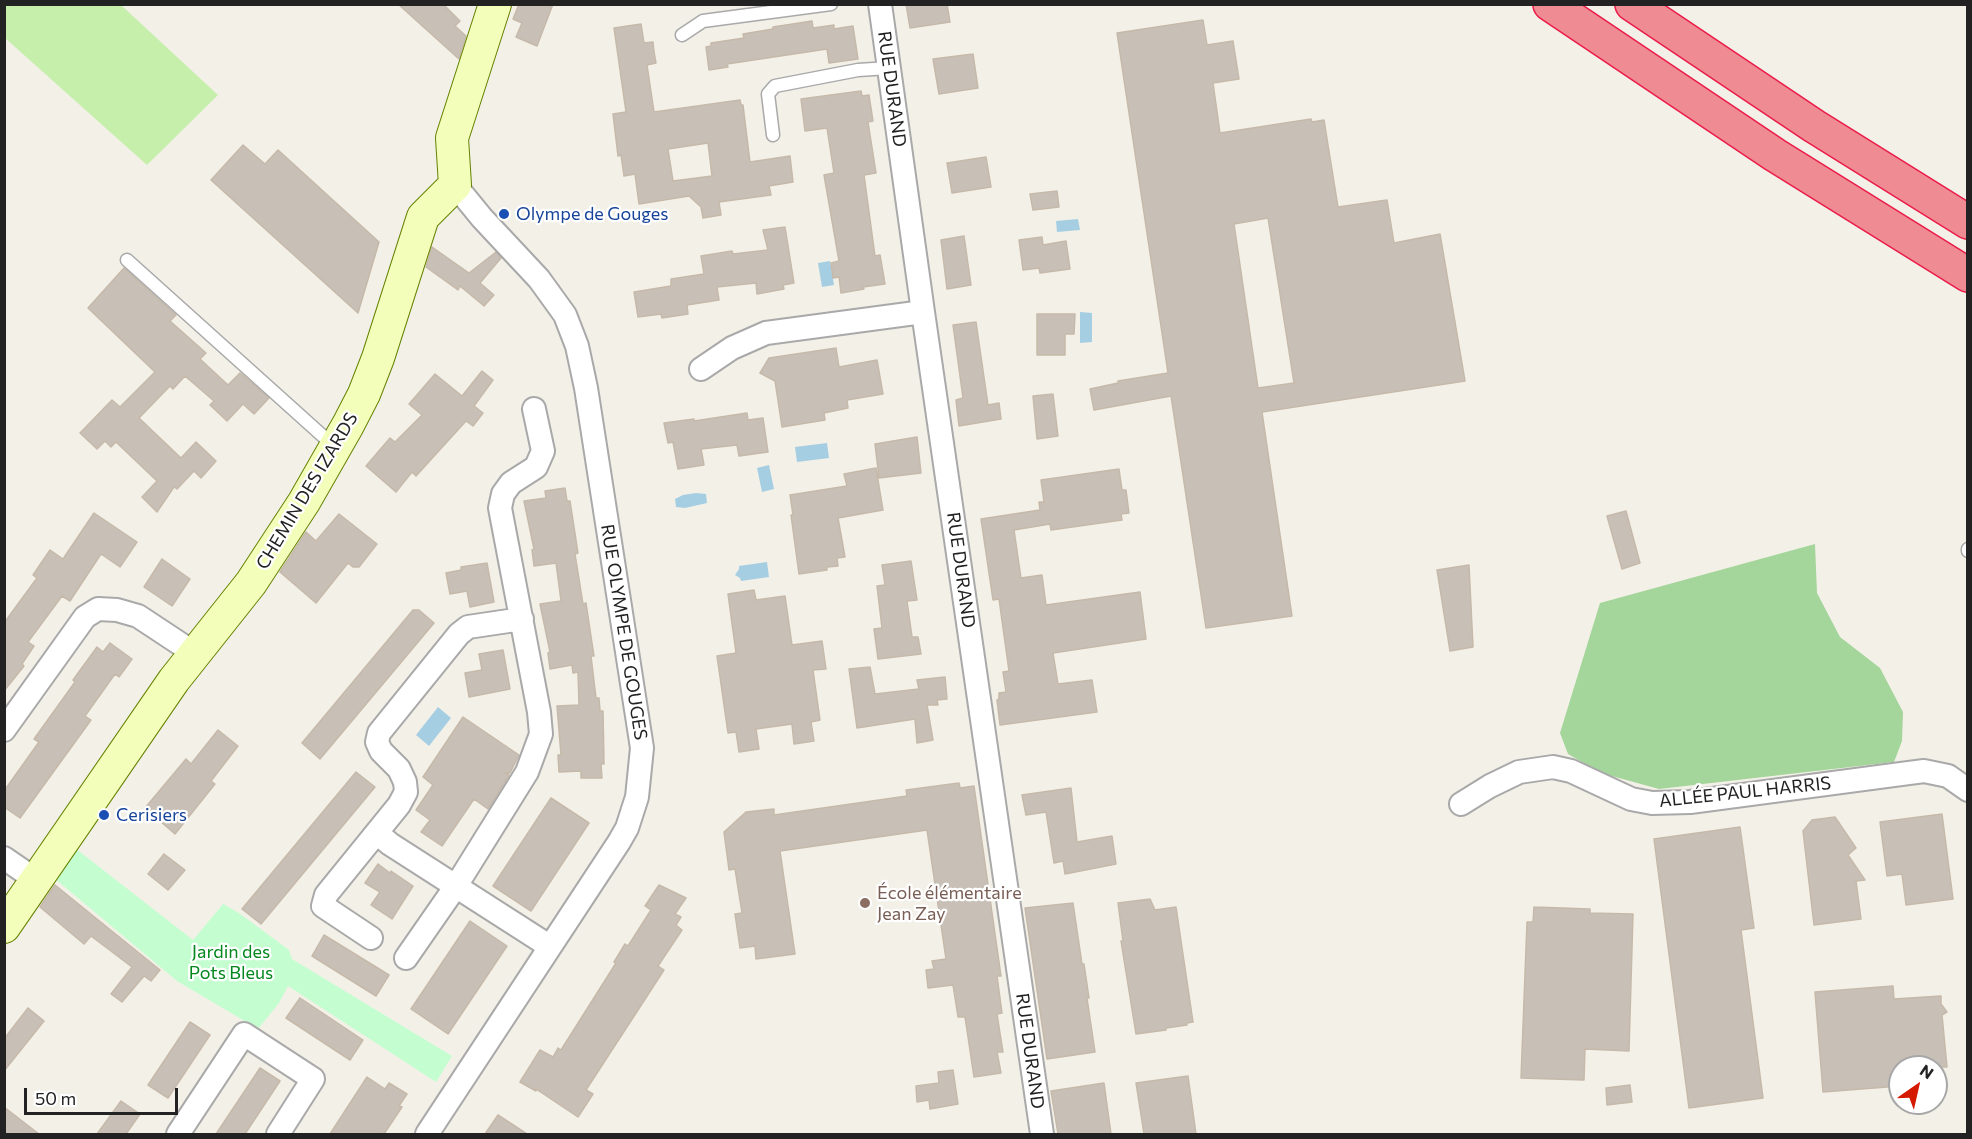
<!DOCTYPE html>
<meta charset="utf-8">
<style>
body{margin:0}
#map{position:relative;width:1972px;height:1139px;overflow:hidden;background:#f3f0e8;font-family:Commissioner,sans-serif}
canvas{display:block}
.frame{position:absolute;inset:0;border:6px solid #222;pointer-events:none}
.north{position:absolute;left:1888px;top:1055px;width:60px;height:60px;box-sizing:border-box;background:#fff;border:2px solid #a7a7a7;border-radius:50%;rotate:34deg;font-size:16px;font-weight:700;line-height:24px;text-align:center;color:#222}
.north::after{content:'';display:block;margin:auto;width:21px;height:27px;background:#d41a00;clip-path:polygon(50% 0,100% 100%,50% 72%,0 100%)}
.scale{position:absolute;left:24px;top:1088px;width:154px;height:27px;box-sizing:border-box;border:3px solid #222;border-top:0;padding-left:8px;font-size:18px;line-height:21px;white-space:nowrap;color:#222;-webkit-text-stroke:4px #fff;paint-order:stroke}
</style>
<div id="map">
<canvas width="1972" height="1139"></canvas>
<div class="frame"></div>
<div class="north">N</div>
<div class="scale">50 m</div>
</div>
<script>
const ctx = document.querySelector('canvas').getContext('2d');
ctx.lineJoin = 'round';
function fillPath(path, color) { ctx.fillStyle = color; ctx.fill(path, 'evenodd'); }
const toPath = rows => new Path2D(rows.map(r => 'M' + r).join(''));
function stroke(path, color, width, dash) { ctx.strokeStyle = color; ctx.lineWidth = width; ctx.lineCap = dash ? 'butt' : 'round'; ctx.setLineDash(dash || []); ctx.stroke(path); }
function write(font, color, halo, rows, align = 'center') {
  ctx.font = font + ' Commissioner,sans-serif'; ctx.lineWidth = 4.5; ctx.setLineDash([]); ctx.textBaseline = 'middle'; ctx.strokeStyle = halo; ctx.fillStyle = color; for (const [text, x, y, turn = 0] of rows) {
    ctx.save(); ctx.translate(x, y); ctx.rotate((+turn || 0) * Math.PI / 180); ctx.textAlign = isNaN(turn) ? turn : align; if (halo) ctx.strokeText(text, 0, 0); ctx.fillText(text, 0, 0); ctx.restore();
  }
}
const grass = toPath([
 [5,4,121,5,218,95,147,165,5,38]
]);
const forest = toPath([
 [1815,544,1817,593,1840,637,1880,668,1903,712,1902,741,1894,762,1659,789,1601,773,1568,754,1560,733,1600,603]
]);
const park = toPath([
 [75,848,193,940,223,904,239,913,289,950,292,959,452,1056,436,1082,288,986,279,1003,258,1029,177,981,54,878]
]);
const water = toPath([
 [1078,219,1080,230,1057,232,1056,221],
 [830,261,834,285,822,287,818,263],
 [1080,312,1092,313,1092,342,1080,343],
 [827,443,829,458,797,462,795,447],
 [769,465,774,489,762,492,757,468],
 [696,493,706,494,707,503,685,508,676,507,675,499,683,495],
 [767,562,769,577,741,581,740,578,735,575,739,569,739,566],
 [438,707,451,718,429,746,416,735]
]);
const building = toPath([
 [398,4,443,4,460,21,455,26,466,36,459,59,398,4],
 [519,4,553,4,537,46,516,37,522,23,513,19,519,4],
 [906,4,947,4,950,22,910,28,906,4],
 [1203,20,1207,45,1233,41,1239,79,1213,83,1220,133,1311,119,1312,122,1324,120,1338,207,1387,200,1394,243,1440,234,1465,381,1262,412,1292,616,1206,628,1171,396,1094,410,1090,389,1118,383,1118,381,1168,373,1117,33,1203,20],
 [1268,218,1294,383,1258,388,1234,224,1268,218],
 [812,21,813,28,834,25,834,29,853,26,858,59,829,63,827,49,727,64,728,67,709,70,706,47,711,46,711,43,744,38,743,34,773,29,773,27,812,21],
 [641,24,644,43,653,42,654,52,656,63,647,65,654,112,740,100,741,105,743,105,750,162,790,156,793,182,769,186,771,195,719,202,721,215,703,218,701,207,689,196,639,204,635,174,624,176,621,155,618,156,613,114,626,112,614,28,641,24],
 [708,143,712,176,673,181,668,149,708,143],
 [973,54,978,88,939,94,933,59,973,54],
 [861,91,862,96,869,95,873,121,868,122,876,173,864,175,875,256,880,255,885,284,863,287,864,289,841,293,839,277,833,278,831,263,839,261,824,175,834,173,827,128,805,131,801,99,861,91],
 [243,145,265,164,278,150,379,242,358,313,211,180,243,145],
 [986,157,991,187,952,193,947,163,986,157],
 [1057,191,1059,207,1033,210,1030,194,1057,191],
 [785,227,794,283,783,285,784,289,757,294,756,283,717,287,719,300,687,305,688,314,662,318,661,314,638,317,634,292,671,286,671,279,704,274,701,256,732,251,733,254,768,250,763,230,785,227],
 [964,236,971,285,947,289,941,240,964,236],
 [1042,237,1043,245,1066,241,1070,269,1040,273,1039,268,1023,270,1019,240,1042,237],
 [432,247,469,273,496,252,501,258,480,283,494,295,484,306,460,286,458,290,426,267,432,247],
 [124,268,176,315,170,321,206,353,200,359,228,385,240,373,269,398,254,414,243,404,227,421,210,405,214,401,185,376,173,389,170,386,139,418,181,458,196,442,216,461,201,478,194,471,177,489,174,487,157,512,142,497,157,481,116,442,111,447,105,441,97,449,80,433,112,400,120,407,155,372,88,308,124,268],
 [1037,314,1075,314,1074,334,1065,334,1065,355,1037,355,1037,314],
 [976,322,988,405,999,403,1001,419,959,426,956,400,963,398,953,325,976,322],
 [836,348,839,367,877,360,883,394,847,400,848,408,824,413,825,420,782,427,775,381,760,373,769,358,836,348],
 [482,371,493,380,474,406,483,413,473,426,466,421,416,476,412,472,396,492,366,466,390,438,395,442,422,415,409,404,435,374,462,396,482,371],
 [1053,394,1058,436,1037,439,1033,396,1053,394],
 [747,413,748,420,763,418,768,452,739,456,737,445,701,449,704,465,678,469,673,442,668,443,664,423,694,419,694,421,747,413],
 [917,437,921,473,879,478,875,444,917,437],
 [876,468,883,510,838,518,845,557,837,558,838,566,827,567,827,570,799,574,791,515,793,515,790,495,847,486,844,474,876,468],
 [1119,469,1122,490,1126,490,1129,513,1121,514,1122,520,1051,530,1050,524,1014,530,1021,578,1042,575,1046,605,1140,592,1146,639,1053,653,1058,684,1092,680,1097,712,1000,725,997,700,999,699,999,693,1006,692,1003,672,1009,671,999,599,993,600,981,519,1040,510,1039,502,1044,502,1041,480,1119,469],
 [565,488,567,501,570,501,578,553,575,554,583,604,586,603,592,643,594,656,591,656,596,698,599,698,600,711,603,711,604,764,601,764,602,778,581,778,581,771,559,772,558,755,561,755,557,706,579,705,578,672,573,673,572,665,550,669,548,653,550,652,540,604,561,601,558,578,556,563,534,566,532,550,534,549,524,501,546,498,545,491,565,488],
 [1626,511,1640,563,1622,569,1607,516,1626,511],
 [94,513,137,542,120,567,101,554,70,601,62,596,28,642,34,646,22,664,24,666,4,691,4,623,37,578,33,575,50,550,63,559,94,513],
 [339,514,377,544,359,567,353,567,348,563,316,603,280,572,306,532,316,541,339,514],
 [162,559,190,579,172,606,144,587,162,559],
 [911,561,917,600,907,601,912,637,918,637,921,654,878,659,874,629,882,628,877,586,885,585,882,565,911,561],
 [487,563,494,602,470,607,467,591,450,594,446,573,461,570,461,567,487,563],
 [1469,565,1473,647,1450,651,1437,570,1469,565],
 [754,590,756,600,785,596,792,645,822,641,826,669,813,670,820,720,811,722,814,741,794,744,792,724,756,729,759,749,739,752,736,732,728,733,717,656,736,653,728,594,754,590],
 [413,610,419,610,434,623,320,759,302,743,413,610],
 [110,643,132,659,119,677,115,674,85,716,91,720,20,818,4,807,4,791,39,742,34,739,75,682,73,680,97,647,103,652,110,643],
 [503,650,510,689,469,697,465,673,482,670,479,654,503,650],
 [870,667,875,694,919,689,917,680,945,677,947,699,937,700,938,705,927,705,933,740,917,743,915,719,857,728,849,669,870,667],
 [463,717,519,755,510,773,505,773,509,775,488,809,474,799,442,846,421,832,430,820,416,810,433,785,423,777,463,717],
 [218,730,238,746,211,781,215,784,175,834,145,808,186,759,191,764,218,730],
 [356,772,375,787,261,924,242,909,356,772],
 [959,783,960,788,974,786,1001,976,997,976,1002,1013,997,1014,1003,1052,997,1052,1001,1073,974,1077,965,1017,958,1017,953,985,928,988,926,970,934,969,932,961,946,959,927,830,780,851,795,954,756,959,755,946,740,948,735,914,742,913,735,869,729,870,724,832,746,812,774,809,774,815,907,796,906,790,959,783],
 [1071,788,1077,842,1112,836,1116,864,1065,874,1063,861,1054,863,1046,812,1026,815,1022,795,1071,788],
 [551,798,589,823,531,911,493,886,551,798],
 [1942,814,1953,899,1906,905,1902,874,1887,876,1880,822,1942,814],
 [1835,817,1856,848,1848,855,1865,880,1856,881,1861,919,1814,925,1803,831,1812,820,1835,817],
 [1740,827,1754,928,1741,930,1763,1098,1689,1108,1654,839,1740,827],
 [164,854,185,870,168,890,148,874,164,854],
 [378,864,390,873,391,871,413,886,392,919,371,905,380,892,365,883,378,864],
 [55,885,160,970,151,981,144,976,122,1002,111,994,132,967,91,936,84,944,40,907,55,885],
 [659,885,686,898,675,914,681,917,676,925,682,930,658,966,664,970,586,1090,593,1094,578,1117,536,1089,536,1091,520,1082,540,1050,553,1057,558,1048,561,1050,616,963,614,962,625,944,628,946,651,910,645,906,659,885],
 [1150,899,1155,910,1176,907,1193,1022,1187,1023,1187,1025,1166,1028,1166,1030,1136,1034,1121,941,1123,941,1118,903,1150,899],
 [1073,903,1082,964,1084,964,1089,998,1087,998,1095,1052,1047,1059,1025,908,1073,903],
 [1534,907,1590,909,1590,913,1633,914,1629,1051,1585,1049,1584,1080,1521,1078,1527,922,1533,922,1534,907],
 [470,921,507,946,448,1034,411,1009,470,921],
 [324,935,389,975,376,996,312,956,324,935],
 [1893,986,1894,999,1941,996,1941,1004,1947,1012,1942,1015,1947,1067,1900,1067,1900,1086,1823,1092,1815,992,1893,986],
 [300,998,363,1040,350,1060,286,1018,300,998],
 [28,1008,44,1021,4,1071,4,1039,28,1008],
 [190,1022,210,1035,168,1098,148,1085,190,1022],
 [260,1068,280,1081,245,1134,216,1134,260,1068],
 [953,1070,958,1104,930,1109,929,1100,917,1102,916,1086,939,1083,938,1072,953,1070],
 [1188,1076,1196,1134,1144,1134,1136,1083,1188,1076],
 [367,1077,385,1089,389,1083,407,1094,399,1106,402,1107,384,1134,330,1134,367,1077],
 [1104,1083,1111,1134,1058,1134,1051,1091,1104,1083],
 [1630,1085,1632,1102,1607,1105,1606,1088,1630,1085],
 [121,1101,140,1114,126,1134,97,1134,121,1101],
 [4,1107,39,1134,4,1134,4,1107],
 [498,1115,527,1134,485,1134,498,1115]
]);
const lane = toPath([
 [682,35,703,21,831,4],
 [773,135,768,94,775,86,858,70,889,68],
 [127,260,335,447],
 [1968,549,1968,551]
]);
const street = toPath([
 [880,4,923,312,1042,1134],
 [701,369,732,348,766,333,923,312],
 [4,730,85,617,98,609,117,610,138,616,194,653],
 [1461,804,1490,786,1519,772,1553,767,1571,771,1631,799,1652,803,1690,802,1924,771,1948,776,1968,790],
 [377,833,390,844,549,946],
 [4,858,36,880],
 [371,938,323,906,326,895,399,805,406,792,405,782,399,769,381,751,377,742,379,733,459,634,468,627,522,619],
 [406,958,456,886,527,772,541,734,539,712,500,508,503,494,511,483,536,467,543,451,534,409],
 [178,1134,244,1034,313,1079,278,1134],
 [427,1134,619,842,627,828,637,797,642,748,586,388,577,346,565,315,539,279,482,218,455,185]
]);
const secondary = toPath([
 [4,927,174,680,251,583,304,502,348,425,364,394,378,358,423,217,455,185,452,138,495,4]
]);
const highway = toPath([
 [1550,4,1775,155,1968,275],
 [1632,4,1814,126,1968,222]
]);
const markers = [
 [504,214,6,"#1a4fb4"],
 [104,815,6,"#1a4fb4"],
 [865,903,6,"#8d6e63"]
];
const streetNames = [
 ["RUE DURAND",892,89,82],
 ["CHEMIN DES IZARDS",307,491,-59],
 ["RUE DURAND",961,570,82],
 ["RUE OLYMPE DE GOUGES",624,632,81],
 ["ALLÉE PAUL HARRIS",1745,792,-6],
 ["RUE DURAND",1030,1051,82]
];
const transitNames = [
 ["Olympe de Gouges",516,214],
 ["Cerisiers",116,815]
];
const educationNames = [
 ["École élémentaire",877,893],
 ["Jean Zay",877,914]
];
const parkNames = [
 ["Jardin des",231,952],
 ["Pots Bleus",231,973]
];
fillPath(grass, '#c5efab');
fillPath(forest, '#a4d59a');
fillPath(park, '#c4fed0');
fillPath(water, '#a6cee3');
fillPath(building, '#c8c0b7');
stroke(building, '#c6b9a9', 1.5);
stroke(lane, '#a9a9a9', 15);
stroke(street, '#a9a9a9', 26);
stroke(secondary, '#648200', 34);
stroke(highway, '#ea1c4a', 36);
stroke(lane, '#fff', 12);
stroke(street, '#fff', 22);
stroke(secondary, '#f3feba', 32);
stroke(highway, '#ef8b92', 33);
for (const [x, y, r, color] of markers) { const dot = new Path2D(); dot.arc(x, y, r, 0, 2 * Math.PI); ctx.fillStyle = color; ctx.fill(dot); stroke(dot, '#fff', 2); }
write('18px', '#222', '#fff', streetNames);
write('18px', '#164399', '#fff', transitNames, 'left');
write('18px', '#785e54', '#fff', educationNames, 'left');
write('18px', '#04871e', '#fff', parkNames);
</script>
